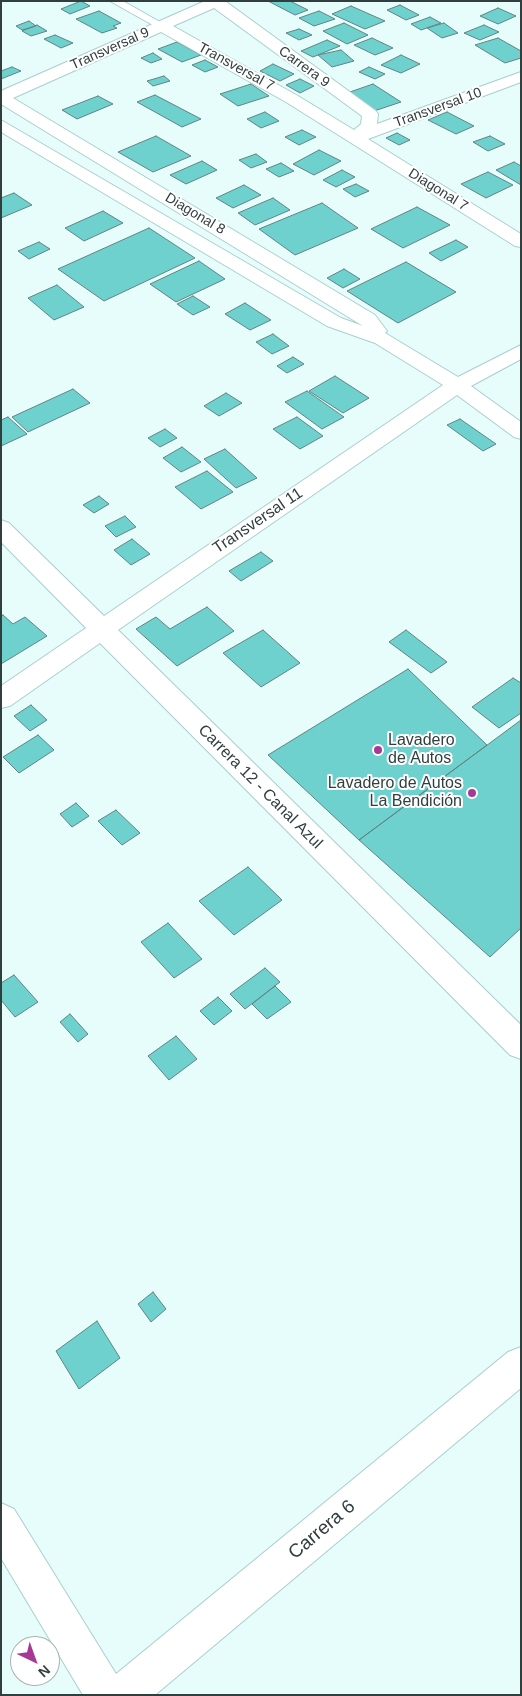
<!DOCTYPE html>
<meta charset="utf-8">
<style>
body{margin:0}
#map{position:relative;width:522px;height:1696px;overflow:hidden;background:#e6fdfc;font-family:Arial,sans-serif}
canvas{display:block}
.frame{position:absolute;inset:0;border:2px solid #303f3e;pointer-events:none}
.north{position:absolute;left:10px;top:1636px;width:50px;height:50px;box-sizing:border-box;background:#fff;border:1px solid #acb2b2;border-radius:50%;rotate:138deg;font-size:14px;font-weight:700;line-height:20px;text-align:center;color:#303f3e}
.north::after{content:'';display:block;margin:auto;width:18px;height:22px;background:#a63896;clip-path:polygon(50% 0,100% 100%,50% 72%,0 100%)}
</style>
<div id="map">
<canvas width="522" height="1696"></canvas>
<div class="frame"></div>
<div class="north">N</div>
</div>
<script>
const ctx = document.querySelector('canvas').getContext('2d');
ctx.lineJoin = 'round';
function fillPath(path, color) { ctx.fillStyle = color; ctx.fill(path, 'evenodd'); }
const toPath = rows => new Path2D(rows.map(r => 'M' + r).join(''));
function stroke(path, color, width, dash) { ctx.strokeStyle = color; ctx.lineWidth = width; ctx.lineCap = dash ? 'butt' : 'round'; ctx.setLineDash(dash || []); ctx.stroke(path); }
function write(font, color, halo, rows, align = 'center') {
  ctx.font = font + ' Arial,sans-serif'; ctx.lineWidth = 4; ctx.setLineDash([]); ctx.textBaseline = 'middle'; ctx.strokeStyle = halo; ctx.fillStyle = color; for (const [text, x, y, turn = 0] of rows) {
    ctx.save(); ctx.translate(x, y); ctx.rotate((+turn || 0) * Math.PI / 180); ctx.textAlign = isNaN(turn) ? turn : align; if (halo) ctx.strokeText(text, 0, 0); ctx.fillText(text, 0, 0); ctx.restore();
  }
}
const building = toPath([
 [81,1,90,6,70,14,61,9,81,1],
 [268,1,290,1,308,10,295,15,268,1],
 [400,5,419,15,406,20,387,10,400,5],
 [351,6,385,21,365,29,332,14,351,6],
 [498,8,516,16,498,24,480,16,498,8],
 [99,11,121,23,113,26,117,28,102,33,76,19,99,11],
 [319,11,335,19,314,26,299,18,319,11],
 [430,17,441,23,421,30,411,24,430,17],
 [29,21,36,26,22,30,16,26,29,21],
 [344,23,368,35,347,44,323,31,344,23],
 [444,23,458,33,442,38,427,28,444,23],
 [37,25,47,31,31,36,22,31,37,25],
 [484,25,499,32,480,40,464,33,484,25],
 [299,29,312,35,299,40,286,33,299,29],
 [55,35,73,43,61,48,44,39,55,35],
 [372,38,393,48,375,55,354,45,372,38],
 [498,38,521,51,521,58,505,63,475,45,498,38],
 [327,40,340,46,313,57,301,51,327,40],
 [177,42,201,55,182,62,158,49,177,42],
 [341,50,354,61,332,67,318,55,341,50],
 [153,53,162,59,151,63,141,58,153,53],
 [401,55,420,64,401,73,381,65,401,55],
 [205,60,218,67,205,72,192,65,205,60],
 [273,64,294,74,280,81,260,71,273,64],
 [12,67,21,71,1,79,1,71,12,67],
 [369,67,385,74,375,79,359,72,369,67],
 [164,76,170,81,153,86,147,81,164,76],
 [300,79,314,86,300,93,286,85,300,79],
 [251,84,269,96,238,106,220,94,251,84],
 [373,84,401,102,374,111,347,93,373,84],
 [155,95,201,119,182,127,137,102,155,95],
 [98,96,113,104,77,119,62,110,98,96],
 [265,112,279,121,261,128,247,119,265,112],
 [447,112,474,126,456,134,428,120,447,112],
 [302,130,316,137,299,145,285,137,302,130],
 [397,133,410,140,399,145,386,138,397,133],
 [156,136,191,156,153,172,118,152,156,136],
 [490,136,505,144,488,151,473,142,490,136],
 [319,150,341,161,314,175,293,164,319,150],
 [256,154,267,162,251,168,239,160,256,154],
 [202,161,217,170,186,184,170,175,202,161],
 [514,162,521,166,521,185,496,170,514,162],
 [281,163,294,171,279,177,266,169,281,163],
 [342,170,355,177,336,187,323,180,342,170],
 [488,172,513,185,486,198,461,184,488,172],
 [356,184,369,191,355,197,343,189,356,184],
 [244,185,261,195,233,208,216,198,244,185],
 [14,193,32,205,1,218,1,198,14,193],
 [273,198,290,210,255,225,238,213,273,198],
 [322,203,358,228,295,255,259,229,322,203],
 [417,207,450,225,403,248,371,229,417,207],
 [103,211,123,223,84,241,65,228,103,211],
 [149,228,195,258,104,301,58,269,149,228],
 [456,240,468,247,441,261,429,253,456,240],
 [39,242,50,249,29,259,18,251,39,242],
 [199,261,225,279,176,302,150,284,199,261],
 [406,262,456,292,398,323,347,291,406,262],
 [344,269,360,279,343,288,327,278,344,269],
 [57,285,84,307,54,320,28,298,57,285],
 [193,296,210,307,193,315,177,304,193,296],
 [245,303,271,320,250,330,225,314,245,303],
 [273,334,289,346,272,354,256,342,273,334],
 [293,357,304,364,287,373,277,366,293,357],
 [335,376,369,398,343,413,309,391,335,376],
 [73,389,90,403,28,432,12,417,73,389],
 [307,391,344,417,322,429,285,402,307,391],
 [226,393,242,403,219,416,204,406,226,393],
 [8,417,27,434,1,446,1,420,8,417],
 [297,417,323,436,300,449,273,429,297,417],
 [460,419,496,444,483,451,447,425,460,419],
 [165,429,177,438,160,447,148,438,165,429],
 [182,447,201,462,181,472,163,458,182,447],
 [225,449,257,478,236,488,204,459,225,449],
 [207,471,233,492,201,509,175,487,207,471],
 [99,496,109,504,94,513,83,505,99,496],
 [125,516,136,527,116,537,105,526,125,516],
 [132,539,150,554,131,565,114,550,132,539],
 [261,552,273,561,241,581,229,571,261,552],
 [207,607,234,631,177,666,136,629,156,617,170,629,207,607],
 [3,615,13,624,25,617,47,636,1,664,1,616,3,615],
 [263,630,300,663,261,687,223,653,263,630],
 [406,630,447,662,431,673,389,642,406,630],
 [408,669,487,745,359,840,268,755,408,669],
 [513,678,521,683,521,713,499,728,472,707,513,678],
 [31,705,47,720,30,731,14,716,31,705],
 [521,720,521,928,490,957,359,840,521,720],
 [38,735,54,750,19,773,3,757,38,735],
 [76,803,89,816,72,827,60,814,76,803],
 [116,810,140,833,122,845,98,821,116,810],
 [248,867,282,900,234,935,199,901,248,867],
 [168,923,202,959,174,978,141,942,168,923],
 [265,968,280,982,245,1009,230,994,265,968],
 [14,975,38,1002,15,1017,1,1000,1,983,14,975],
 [275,986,291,1002,267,1019,252,1004,275,986],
 [218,997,232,1011,214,1025,200,1011,218,997],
 [70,1014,88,1034,78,1042,60,1022,70,1014],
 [176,1036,197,1059,169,1080,148,1056,176,1036],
 [153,1292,166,1309,151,1322,138,1304,153,1292],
 [97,1321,120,1358,79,1389,56,1351,97,1321]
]);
const lane = toPath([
 [110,1,123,1,167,26,162,29,158,28,110,1]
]);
const street = toPath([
 [205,1,225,1,376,111,378,114,377,124,521,72,521,82,368,139,521,234,521,247,515,246,286,102,161,32,13,98,375,315,387,331,385,333,458,377,521,345,521,359,471,386,521,422,521,439,514,437,457,395,118,630,521,1025,521,1059,510,1055,100,643,10,706,1,708,1,686,86,628,1,542,1,520,9,523,104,616,443,385,375,343,327,326,1,132,1,120,341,318,363,326,1,104,1,91,205,1],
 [214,8,362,116,361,124,354,130,298,96,173,26,214,8],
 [521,1347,521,1388,155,1695,83,1695,1,1558,1,1503,14,1509,116,1674,508,1352,521,1347]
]);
const markers = [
 [378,750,5,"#a63896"],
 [472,793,5,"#a63896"]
];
const farStreetnames = [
 ["Transversal 9",110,49,-24],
 ["Transversal 7",236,67,29],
 ["Carrera 9",304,67,36],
 ["Transversal 10",438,108,-20],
 ["Diagonal 7",438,190,32],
 ["Diagonal 8",195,214,31]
];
const streetNames = [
 ["Transversal 11",258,521,-34],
 ["Carrera 12 - Canal Azul",260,787,45]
];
const poiNames = [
 ["Lavadero",388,741],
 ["de Autos",388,759],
 ["Lavadero de Autos",462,784,"right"],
 ["La Bendición",462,802,"right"]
];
const nearStreetnames = [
 ["Carrera 6",322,1530,-40]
];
fillPath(building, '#6fd1cd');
stroke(building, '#608482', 1);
stroke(lane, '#a9cfcd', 2);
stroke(street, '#a9cfcd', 2);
fillPath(lane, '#fff');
fillPath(street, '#fff');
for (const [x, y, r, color] of markers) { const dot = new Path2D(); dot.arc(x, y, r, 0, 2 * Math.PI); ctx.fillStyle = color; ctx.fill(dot); stroke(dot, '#fff', 2); }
write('14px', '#303f3e', '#fff', farStreetnames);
write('16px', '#303f3e', '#fff', streetNames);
write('16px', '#303f3e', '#fff', poiNames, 'left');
write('19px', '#303f3e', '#fff', nearStreetnames);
</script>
